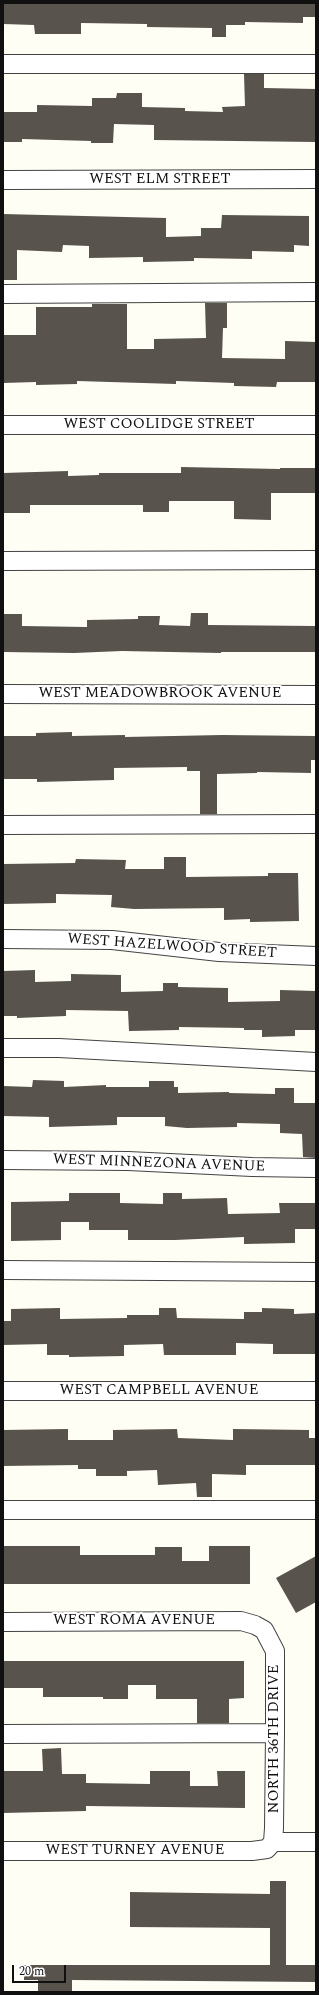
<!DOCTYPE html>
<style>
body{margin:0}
#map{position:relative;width:319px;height:1995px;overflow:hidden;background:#fffef4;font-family:Spectral,serif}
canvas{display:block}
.frame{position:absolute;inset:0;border:4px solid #101010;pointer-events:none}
.scale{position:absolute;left:12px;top:1965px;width:54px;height:18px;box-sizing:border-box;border:2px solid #101010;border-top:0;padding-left:5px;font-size:12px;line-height:14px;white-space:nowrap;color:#101010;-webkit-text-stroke:3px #fff;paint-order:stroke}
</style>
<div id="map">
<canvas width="319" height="1995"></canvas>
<div class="frame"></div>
<div class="scale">20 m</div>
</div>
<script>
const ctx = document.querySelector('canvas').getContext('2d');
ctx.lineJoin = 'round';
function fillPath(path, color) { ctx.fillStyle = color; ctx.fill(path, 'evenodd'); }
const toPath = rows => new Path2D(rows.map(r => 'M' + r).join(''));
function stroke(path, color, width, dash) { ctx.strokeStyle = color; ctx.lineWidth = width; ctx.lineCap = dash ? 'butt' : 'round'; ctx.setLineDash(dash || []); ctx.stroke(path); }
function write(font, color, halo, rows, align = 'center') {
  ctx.font = font + ' Spectral,serif'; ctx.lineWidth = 4; ctx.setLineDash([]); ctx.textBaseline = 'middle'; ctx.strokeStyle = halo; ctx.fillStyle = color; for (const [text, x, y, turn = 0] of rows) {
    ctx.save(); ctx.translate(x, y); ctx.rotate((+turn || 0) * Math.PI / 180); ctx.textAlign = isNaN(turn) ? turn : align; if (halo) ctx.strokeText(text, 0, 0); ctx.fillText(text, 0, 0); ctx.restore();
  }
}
const building = toPath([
 [3,3,316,3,316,17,303,17,303,23,245,22,245,25,226,25,226,37,212,37,212,28,147,27,147,24,81,23,81,34,35,34,34,25,3,24],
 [244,74,264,74,264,88,316,89,316,142,154,140,154,125,114,124,113,143,91,143,91,141,22,139,22,142,3,142,3,112,37,112,37,105,92,106,92,98,116,98,117,93,142,93,142,107,185,108,185,111,223,112,222,107,245,106],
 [3,214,166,218,166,237,201,236,201,228,221,228,222,215,309,216,309,246,294,245,294,252,252,251,252,259,194,258,194,261,143,262,143,257,89,258,89,246,63,245,62,252,17,250,17,280,3,280],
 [205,303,227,303,227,328,223,328,222,358,285,359,285,341,316,342,316,382,277,382,276,387,234,386,234,383,176,381,176,384,77,381,77,384,36,385,36,382,3,383,3,335,36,335,36,307,92,307,92,304,127,304,127,349,154,349,154,339,206,338],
 [181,467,280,469,280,468,316,468,316,493,271,493,271,520,234,519,234,501,169,501,169,512,143,512,143,505,30,505,30,513,3,513,3,473,68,471,68,476,99,475,99,473,181,473],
 [191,613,208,613,208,625,316,626,316,652,221,652,221,653,122,651,74,653,3,652,3,614,22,614,22,626,87,627,87,620,138,619,138,616,160,616,159,625,190,626],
 [72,732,72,736,125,735,125,737,222,735,316,736,316,760,311,760,311,773,257,772,257,773,217,774,217,814,200,814,200,771,187,771,187,767,114,768,114,780,37,782,37,779,3,779,3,736,36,736,36,733],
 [164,857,186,857,186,877,268,876,268,873,298,873,299,921,250,922,250,919,224,920,224,908,134,909,111,907,112,895,56,894,56,903,3,904,3,864,75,863,76,859,126,860,125,869,164,869],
 [35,970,35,982,71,981,71,974,121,975,121,992,163,991,163,983,178,983,178,987,228,988,228,1002,280,1001,280,990,316,991,316,1030,295,1030,295,1036,262,1037,262,1030,244,1030,244,1028,179,1027,179,1030,129,1031,128,1011,66,1010,66,1016,17,1018,17,1016,3,1016,3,971],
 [33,1080,64,1081,64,1087,106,1085,106,1087,149,1087,149,1081,174,1081,174,1087,178,1087,178,1093,229,1092,229,1093,275,1094,275,1088,294,1088,294,1103,316,1103,316,1158,303,1157,302,1134,280,1133,280,1124,237,1123,237,1127,187,1128,165,1126,165,1117,117,1117,117,1125,49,1127,49,1117,3,1116,3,1086,32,1087],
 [69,1193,120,1193,120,1203,163,1204,163,1193,182,1193,182,1199,227,1198,228,1214,280,1213,279,1203,316,1203,316,1229,295,1229,295,1243,244,1244,244,1237,175,1240,128,1240,128,1230,89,1230,89,1222,61,1222,61,1240,11,1241,11,1202,69,1201],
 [60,1308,60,1319,127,1318,127,1315,159,1315,159,1308,176,1308,177,1318,244,1319,244,1312,262,1312,262,1308,294,1309,294,1314,316,1313,316,1354,273,1354,273,1344,236,1343,236,1355,164,1355,163,1344,124,1345,124,1356,69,1357,69,1355,47,1355,47,1344,3,1345,3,1321,11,1321,11,1309],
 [68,1429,68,1440,113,1440,113,1430,177,1429,178,1438,233,1440,233,1429,309,1430,309,1438,316,1438,316,1465,246,1465,246,1475,212,1474,212,1497,197,1497,196,1483,158,1485,157,1470,127,1471,127,1476,96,1476,96,1469,78,1469,78,1465,3,1466,3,1430],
 [3,1546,80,1546,80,1555,155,1555,155,1547,182,1547,182,1561,209,1561,209,1546,250,1546,250,1584,3,1584],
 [316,1556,316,1602,296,1613,276,1578],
 [3,1661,244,1661,244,1698,229,1699,229,1723,197,1723,197,1699,156,1699,156,1685,128,1685,128,1699,103,1699,103,1697,43,1697,43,1688,3,1688],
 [61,1748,62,1774,86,1774,86,1783,150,1784,150,1771,190,1771,190,1786,218,1786,217,1771,245,1771,245,1808,86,1806,86,1811,3,1813,3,1771,43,1771,42,1749],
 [270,1881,286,1881,286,1965,316,1965,316,1982,72,1980,72,1992,38,1992,38,1980,24,1980,24,1965,270,1965,270,1928,130,1927,130,1892,270,1894]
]);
const minor = toPath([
 [3,64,316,64],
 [3,180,316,179],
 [3,294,316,292],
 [3,425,316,425],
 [3,561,316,560],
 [3,694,316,695],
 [3,825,316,824],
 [3,939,112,940,219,952,316,956],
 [3,1048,59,1048,316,1062],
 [3,1160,128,1161,252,1167,316,1168],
 [3,1270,316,1272],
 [3,1391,316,1391],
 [3,1510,316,1510],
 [3,1622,241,1621,255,1625,264,1630,275,1651,275,1733,274,1828,273,1842,267,1849,252,1851,3,1851],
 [3,1734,275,1733],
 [273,1842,316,1842]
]);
const streetNames = [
 ["WEST ELM STREET",160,180],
 ["WEST COOLIDGE STREET",159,425],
 ["WEST MEADOWBROOK AVENUE",160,694],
 ["WEST HAZELWOOD STREET",172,947,4],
 ["WEST MINNEZONA AVENUE",159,1164,2],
 ["WEST CAMPBELL AVENUE",159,1391],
 ["WEST ROMA AVENUE",134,1621],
 ["NORTH 36TH DRIVE",275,1739,-90],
 ["WEST TURNEY AVENUE",135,1851]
];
fillPath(building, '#59534d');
stroke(minor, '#434343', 20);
stroke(minor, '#fff', 18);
write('15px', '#101010', '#fff', streetNames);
</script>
